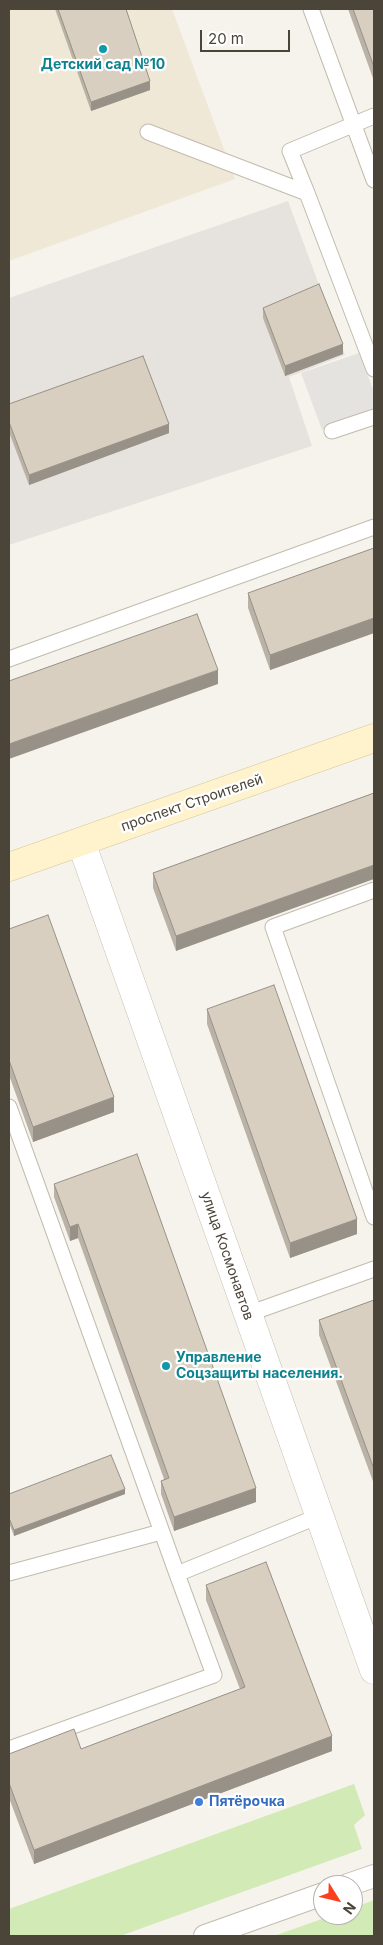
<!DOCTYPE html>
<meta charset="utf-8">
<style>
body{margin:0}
#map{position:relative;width:383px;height:1945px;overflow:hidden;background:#f6f3ec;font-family:Inter,sans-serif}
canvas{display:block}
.frame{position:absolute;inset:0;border:10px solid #4b4439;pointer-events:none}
.north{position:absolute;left:313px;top:1875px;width:50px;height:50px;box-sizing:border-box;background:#fff;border:1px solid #b7b4b0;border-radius:50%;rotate:126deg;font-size:14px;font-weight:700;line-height:20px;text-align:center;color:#4b4439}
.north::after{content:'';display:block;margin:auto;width:18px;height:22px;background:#fc3f1d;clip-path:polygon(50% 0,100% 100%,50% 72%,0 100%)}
.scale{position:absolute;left:200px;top:30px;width:90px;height:22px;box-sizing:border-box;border:2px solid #4b4439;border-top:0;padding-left:6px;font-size:15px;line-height:18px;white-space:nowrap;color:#4b4439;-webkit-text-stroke:4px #fff;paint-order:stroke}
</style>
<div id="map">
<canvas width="383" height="1945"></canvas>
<div class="frame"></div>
<div class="north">N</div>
<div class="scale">20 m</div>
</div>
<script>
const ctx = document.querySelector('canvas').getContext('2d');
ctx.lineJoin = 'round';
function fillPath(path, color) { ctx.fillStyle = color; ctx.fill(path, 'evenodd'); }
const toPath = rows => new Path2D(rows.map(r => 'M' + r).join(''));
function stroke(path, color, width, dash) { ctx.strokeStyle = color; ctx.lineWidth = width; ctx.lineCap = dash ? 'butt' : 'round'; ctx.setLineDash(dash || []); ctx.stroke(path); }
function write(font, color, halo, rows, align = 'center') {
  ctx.font = font + ' Inter,sans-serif'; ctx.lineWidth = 4.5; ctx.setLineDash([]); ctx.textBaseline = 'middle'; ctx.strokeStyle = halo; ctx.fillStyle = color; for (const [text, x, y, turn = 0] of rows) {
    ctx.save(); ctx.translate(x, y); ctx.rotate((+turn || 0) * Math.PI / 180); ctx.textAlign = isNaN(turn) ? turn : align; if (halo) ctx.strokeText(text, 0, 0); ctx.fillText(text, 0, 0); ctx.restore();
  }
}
const industrial = toPath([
 [288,201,345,355,289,377,312,446,9,545,9,298]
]);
const education = toPath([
 [9,9,172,9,235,179,9,261]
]);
const green = toPath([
 [354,1784,365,1815,354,1825,362,1849,120,1936,9,1936,9,1909],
 [374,1900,374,1936,274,1936,333,1915,353,1915,353,1908]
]);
const parking = toPath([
 [359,353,374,392,374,411,322,430,301,373]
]);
const service = toPath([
 [311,9,374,180],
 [148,132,307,193,290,151,374,116],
 [307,193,374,369],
 [332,431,374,417],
 [9,659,374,527],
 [374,890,273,927,374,1217],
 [9,1107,177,1574],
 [248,1314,374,1269],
 [9,1573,161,1532],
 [9,1749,214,1675,177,1574,319,1516]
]);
const pedestrian = toPath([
 [348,1885,374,1876],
 [205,1936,323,1894]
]);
const tertiary = toPath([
 [81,842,374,1670]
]);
const secondary = toPath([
 [9,867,374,738]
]);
const wall = toPath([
 [55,9,126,9,150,90,91,111],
 [348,9,374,9,374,81],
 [263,308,343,354,285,376,263,318],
 [9,404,169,433,29,485,9,432],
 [374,548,374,633,270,670,248,608,248,593],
 [374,793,176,951,153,888,153,873],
 [9,929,114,1112,33,1142,9,1075],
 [207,1009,357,1234,290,1258,207,1024],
 [54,1184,256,1502,174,1531,161,1494,161,1481,164,1479,78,1238,70,1241,54,1197],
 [374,1300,374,1484,319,1335,319,1320],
 [9,1494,125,1494,14,1536,9,1523],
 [206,1585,332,1751,34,1864,9,1798,9,1754,81,1749,240,1689,206,1600]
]);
const shadedWall = toPath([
 [150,81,150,90,91,111,91,102],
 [343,344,343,354,285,376,285,366],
 [169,424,169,433,29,485,29,475],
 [374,618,374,633,270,670,270,655],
 [218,670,218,684,9,759,9,744],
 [374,865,374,879,176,951,176,936],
 [114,1097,114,1112,33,1142,33,1127],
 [357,1219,357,1234,290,1258,290,1243],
 [78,1224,78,1238,70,1241,70,1227],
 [256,1488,256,1502,174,1531,174,1517],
 [125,1489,125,1494,14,1536,14,1530],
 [332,1736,332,1751,34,1864,34,1850]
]);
const building = toPath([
 [58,9,126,9,150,81,91,102,58,9],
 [353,9,374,9,374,67,353,9],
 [319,284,343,344,285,366,263,308,319,284],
 [143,356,169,424,29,475,9,422,9,404,143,356],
 [374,548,374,618,270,655,248,593,374,548],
 [197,614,218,670,9,744,9,681,197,614],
 [374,793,374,865,176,936,153,873,374,793],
 [48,915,114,1097,33,1127,9,1060,9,929,48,915],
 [274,985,357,1219,290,1243,207,1009,274,985],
 [137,1154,256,1488,174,1517,161,1481,169,1478,78,1224,70,1227,54,1184,137,1154],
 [374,1300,374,1469,319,1320,374,1300],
 [111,1455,125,1489,14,1530,9,1518,9,1494,111,1455],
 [266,1562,332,1736,34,1850,9,1783,9,1754,74,1729,81,1749,245,1687,206,1585,266,1562]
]);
const markers = [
 [103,49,5,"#0f9aa8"],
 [166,1366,5,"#0f9aa8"],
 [199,1802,5,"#3f7fe0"]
];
const cultureNames = [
 ["Детский сад №10",103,65],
 ["Управление",176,1358,"left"],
 ["Соцзащиты населения.",176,1374,"left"]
];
const streetNames = [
 ["проспект Строителей",192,803,-19],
 ["улица Космонавтов",227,1256,71]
];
const shopNames = [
 ["Пятёрочка",209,1802]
];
fillPath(industrial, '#e6e2dd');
fillPath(education, '#efe8d6');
fillPath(green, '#d2eab5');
fillPath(parking, '#e5e3e0');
stroke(service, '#c2bbae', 17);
stroke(pedestrian, '#c2bbae', 24);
stroke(tertiary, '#c2bbae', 29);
stroke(secondary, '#d6c79b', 29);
stroke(service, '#fff', 15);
stroke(pedestrian, '#fff', 22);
stroke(tertiary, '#fff', 28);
stroke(secondary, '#fff3cd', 28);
fillPath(wall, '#bab2a6');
fillPath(shadedWall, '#979187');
fillPath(building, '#d8cfc1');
stroke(building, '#979187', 1);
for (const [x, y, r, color] of markers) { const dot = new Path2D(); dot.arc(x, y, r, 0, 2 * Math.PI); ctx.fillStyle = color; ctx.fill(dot); stroke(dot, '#fff', 2); }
write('bold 14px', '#0d838f', '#fff', cultureNames);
write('14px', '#4b4439', '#fff', streetNames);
write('bold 14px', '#366cbe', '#fff', shopNames, 'left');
</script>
